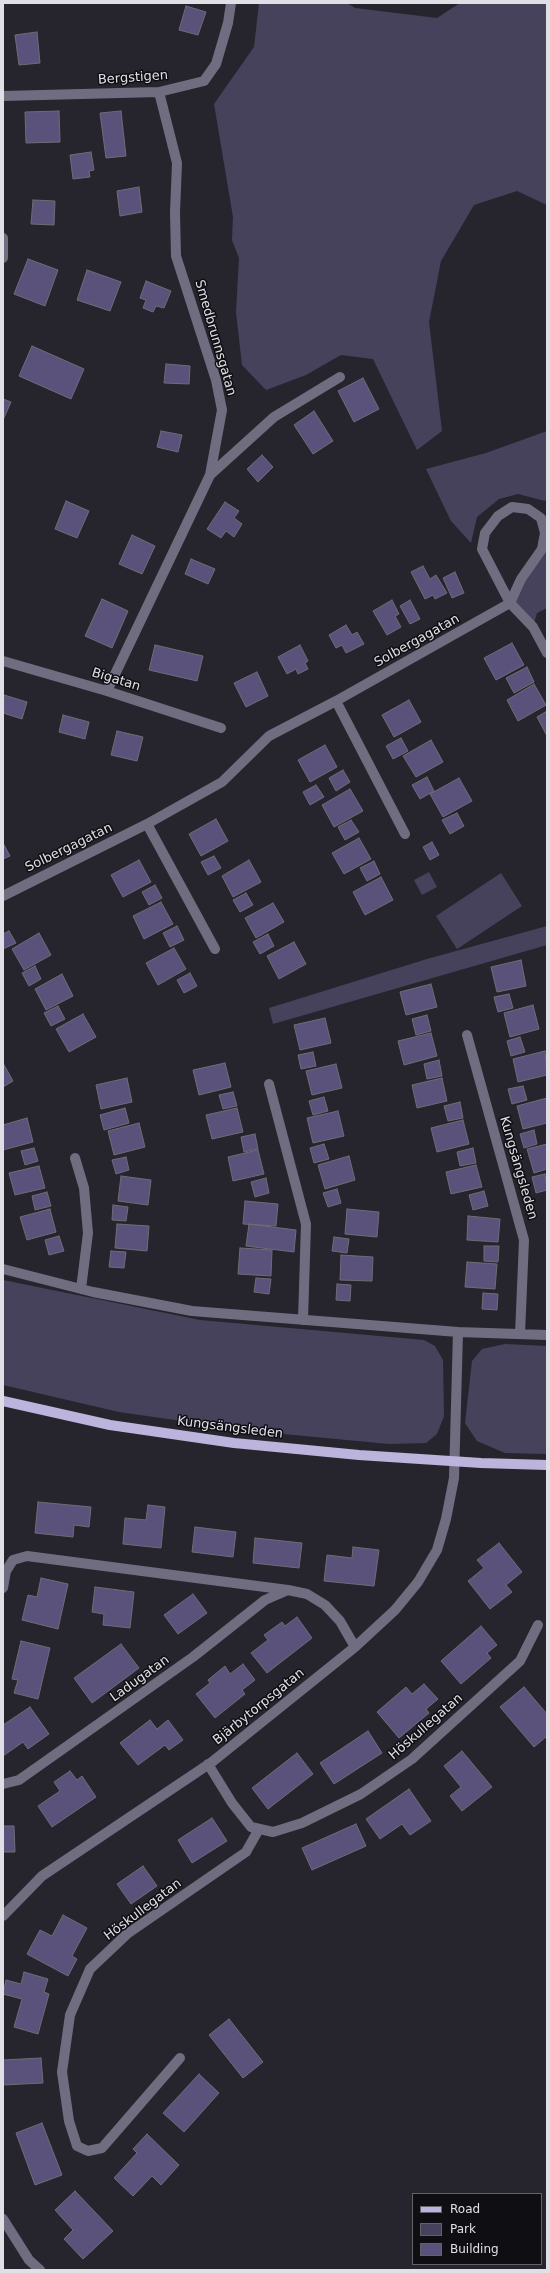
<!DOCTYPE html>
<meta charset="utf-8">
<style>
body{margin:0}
#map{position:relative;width:550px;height:2273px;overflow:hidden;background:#26252e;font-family:"DejaVu Sans",sans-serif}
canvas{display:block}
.frame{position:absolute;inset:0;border:4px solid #e0dfe5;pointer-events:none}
.legend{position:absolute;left:412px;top:2193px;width:130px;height:72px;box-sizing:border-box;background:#0f0e13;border:1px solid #636267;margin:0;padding:5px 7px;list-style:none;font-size:12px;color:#e0dfe5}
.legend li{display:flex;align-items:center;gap:8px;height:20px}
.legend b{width:20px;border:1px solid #636267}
</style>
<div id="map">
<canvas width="550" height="2273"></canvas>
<div class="frame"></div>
<ul class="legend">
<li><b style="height:5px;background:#bcb4dc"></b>Road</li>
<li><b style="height:11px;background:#47425c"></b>Park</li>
<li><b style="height:11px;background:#5b527b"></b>Building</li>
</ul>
</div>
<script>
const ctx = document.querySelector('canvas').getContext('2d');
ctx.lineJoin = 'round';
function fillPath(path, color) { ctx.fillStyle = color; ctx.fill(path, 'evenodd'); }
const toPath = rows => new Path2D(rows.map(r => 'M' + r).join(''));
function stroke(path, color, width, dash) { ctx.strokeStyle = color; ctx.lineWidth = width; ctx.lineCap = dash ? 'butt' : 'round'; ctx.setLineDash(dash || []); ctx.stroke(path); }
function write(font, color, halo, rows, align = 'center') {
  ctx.font = font + ' "DejaVu Sans",sans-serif'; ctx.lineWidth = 3; ctx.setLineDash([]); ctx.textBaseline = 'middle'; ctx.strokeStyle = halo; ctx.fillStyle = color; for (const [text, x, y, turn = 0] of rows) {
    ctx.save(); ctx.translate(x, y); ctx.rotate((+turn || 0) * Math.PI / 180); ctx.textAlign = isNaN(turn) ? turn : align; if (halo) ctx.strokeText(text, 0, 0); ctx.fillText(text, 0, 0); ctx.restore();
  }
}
const green = toPath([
 [259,3,347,3,355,8,437,18,460,3,547,3,547,205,517,191,474,205,441,261,429,322,442,431,417,450,373,359,341,355,306,375,266,390,242,365,236,312,239,258,232,240,233,217,214,104,254,47],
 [547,431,547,498,545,501,518,494,499,499,477,517,471,543,451,521,426,469,486,453],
 [547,537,547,608,537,613,533,627,510,603],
 [429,872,437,887,422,895,414,880],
 [501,873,522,906,457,949,436,916],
 [547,926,547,945,273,1024,269,1008,427,959],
 [3,1280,200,1320,424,1340,435,1346,443,1360,444,1416,437,1434,426,1443,389,1444,252,1431,119,1412,3,1385],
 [505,1344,547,1346,547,1454,505,1453,477,1441,465,1423,472,1361,482,1349]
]);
const building = toPath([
 [186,6,206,12,198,35,179,30,186,6],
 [37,32,40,63,19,65,15,35,37,32],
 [59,111,60,142,26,143,25,112,59,111],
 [121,111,126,156,106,158,100,113,121,111],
 [91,152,94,170,89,171,90,177,73,179,70,155,91,152],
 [139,187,142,212,120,216,117,191,139,187],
 [33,200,55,201,54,225,31,224,33,200],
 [28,259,58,270,45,306,14,294,28,259],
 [87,270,121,282,110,311,77,300,87,270],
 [146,281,171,291,164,308,156,306,153,312,143,308,146,300,140,298,146,281],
 [32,346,84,369,71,399,19,376,32,346],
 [166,364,190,366,189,384,164,383,166,364],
 [363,378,379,409,354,422,338,391,363,378],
 [3,399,11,402,3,420,3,399],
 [314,411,333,441,313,454,294,425,314,411],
 [161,431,182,435,178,452,157,447,161,431],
 [262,455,273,467,258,482,247,469,262,455],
 [66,501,89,511,77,538,55,529,66,501],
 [225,502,239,511,234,518,242,524,234,537,226,531,221,538,207,529,225,502],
 [132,535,155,546,142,574,119,564,132,535],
 [191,559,215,569,208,584,185,574,191,559],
 [423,566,430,579,436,575,447,593,435,599,433,595,425,599,411,572,423,566],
 [455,572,464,593,452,598,443,578,455,572],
 [102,599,128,611,112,648,85,636,102,599],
 [392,600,399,614,395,616,401,627,387,635,373,611,392,600],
 [410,600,420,619,410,624,400,606,410,600],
 [346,625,352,635,357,632,364,644,346,653,342,645,336,648,329,635,346,625],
 [512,643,524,665,496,680,484,658,512,643],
 [155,645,203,656,197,681,149,670,155,645],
 [300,645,308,661,305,663,308,669,298,674,296,669,287,674,278,657,300,645],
 [527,667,534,682,514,693,506,678,527,667],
 [257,672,268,696,246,707,234,683,257,672],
 [534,684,546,705,518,721,507,700,534,684],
 [4,695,27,702,22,719,3,713,4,695],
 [409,700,421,722,394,737,382,715,409,700],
 [547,711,547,736,537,717,547,711],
 [63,715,89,722,85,739,59,732,63,715],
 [117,731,143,737,137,761,111,755,117,731],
 [401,738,408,751,393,759,386,746,401,738],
 [431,740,443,762,416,777,403,756,431,740],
 [325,745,337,767,310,782,298,760,325,745],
 [343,770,350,782,336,791,329,778,343,770],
 [427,777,434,791,420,799,412,785,427,777],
 [459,778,472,801,443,817,430,794,459,778],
 [316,785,324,797,310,805,303,792,316,785],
 [350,789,363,811,334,827,322,805,350,789],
 [457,813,464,826,450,834,442,820,457,813],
 [216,819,228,841,201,856,189,834,216,819],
 [351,820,359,832,345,840,338,827,351,820],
 [359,838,371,859,344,874,332,853,359,838],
 [432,842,439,855,430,860,423,847,432,842],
 [3,843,10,856,3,859,3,843],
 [214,856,221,868,208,875,201,862,214,856],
 [139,860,151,882,123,897,111,875,139,860],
 [249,860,261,882,233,897,222,876,249,860],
 [374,861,380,874,367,881,360,868,374,861],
 [381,877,393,900,365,915,353,892,381,877],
 [155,885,162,898,149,905,142,892,155,885],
 [246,893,253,905,240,912,233,900,246,893],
 [161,902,173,924,144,939,133,916,161,902],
 [273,903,284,922,256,938,245,918,273,903],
 [177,926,184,940,170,947,163,933,177,926],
 [9,931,16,943,3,949,3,934,9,931],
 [39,933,51,955,24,970,12,949,39,933],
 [268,934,274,946,260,954,253,942,268,934],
 [294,942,306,964,279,979,267,956,294,942],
 [174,948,186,969,158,985,146,963,174,948],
 [521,960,526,986,497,992,491,967,521,960],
 [35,966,41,979,29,986,22,973,35,966],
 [190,973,197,986,184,993,177,980,190,973],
 [62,974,73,996,46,1010,35,989,62,974],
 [431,984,437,1007,406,1015,400,992,431,984],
 [509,994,513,1008,498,1012,494,997,509,994],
 [533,1005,539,1029,510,1037,504,1013,533,1005],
 [58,1006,65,1019,51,1026,44,1013,58,1006],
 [83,1014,96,1037,69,1052,56,1029,83,1014],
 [427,1015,431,1031,416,1035,412,1019,427,1015],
 [325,1018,331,1043,300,1050,294,1025,325,1018],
 [431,1033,437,1056,404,1065,398,1041,431,1033],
 [520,1037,525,1052,511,1056,507,1041,520,1037],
 [545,1051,547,1075,518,1082,513,1059,545,1051],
 [313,1052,316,1066,301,1069,298,1055,313,1052],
 [439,1060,442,1076,427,1079,424,1064,439,1060],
 [3,1063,13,1081,3,1087,3,1063],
 [225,1063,231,1087,199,1095,193,1070,225,1063],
 [336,1064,342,1088,312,1095,306,1071,336,1064],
 [127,1078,132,1102,101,1109,96,1085,127,1078],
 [442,1078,447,1101,417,1108,412,1085,442,1078],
 [523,1086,527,1100,512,1104,508,1089,523,1086],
 [233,1092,237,1106,223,1109,219,1095,233,1092],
 [324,1097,328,1111,313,1115,309,1101,324,1097],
 [547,1098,547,1123,523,1129,517,1106,547,1098],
 [460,1102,463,1118,448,1121,444,1106,460,1102],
 [125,1108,129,1123,104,1130,100,1115,125,1108],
 [237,1108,243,1132,212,1139,206,1115,237,1108],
 [338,1111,344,1136,313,1143,307,1118,338,1111],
 [27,1118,33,1142,3,1150,3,1125,27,1118],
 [463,1120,469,1144,437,1152,431,1128,463,1120],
 [139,1123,145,1147,114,1155,108,1131,139,1123],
 [534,1130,537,1144,524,1148,520,1134,534,1130],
 [255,1134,258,1149,244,1152,241,1137,255,1134],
 [324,1144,329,1159,314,1163,310,1148,324,1144],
 [547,1144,547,1169,534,1173,527,1149,547,1144],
 [34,1148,38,1161,25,1165,21,1151,34,1148],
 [473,1148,476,1163,460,1166,457,1152,473,1148],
 [258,1150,264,1174,233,1181,228,1157,258,1150],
 [349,1156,355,1180,325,1189,318,1165,349,1156],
 [126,1157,129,1170,116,1174,112,1160,126,1157],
 [476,1165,482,1187,451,1194,446,1172,476,1165],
 [39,1166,45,1188,15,1195,9,1173,39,1166],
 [545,1174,547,1190,536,1193,532,1177,545,1174],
 [121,1176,151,1180,148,1205,118,1201,121,1176],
 [266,1178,269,1193,255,1197,251,1182,266,1178],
 [337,1189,341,1203,328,1207,323,1193,337,1189],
 [484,1191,488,1206,473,1210,469,1195,484,1191],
 [47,1192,51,1206,35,1210,32,1196,47,1192],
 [245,1201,278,1204,276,1226,243,1224,245,1201],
 [113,1205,128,1207,126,1221,112,1220,113,1205],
 [50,1209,56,1232,27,1240,20,1217,50,1209],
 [347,1209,379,1212,377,1237,345,1234,347,1209],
 [468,1216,500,1219,498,1242,467,1240,468,1216],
 [117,1224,149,1226,147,1251,115,1248,117,1224],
 [249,1224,296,1230,294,1252,246,1246,249,1224],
 [59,1236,64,1251,49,1255,45,1240,59,1236],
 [334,1237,349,1239,347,1253,332,1251,334,1237],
 [484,1246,499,1246,498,1262,484,1261,484,1246],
 [240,1248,272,1250,271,1276,238,1274,240,1248],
 [111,1251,126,1252,124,1268,109,1267,111,1251],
 [341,1255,373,1257,372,1281,340,1280,341,1255],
 [467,1262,497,1264,495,1289,465,1287,467,1262],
 [256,1278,271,1279,269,1294,254,1292,256,1278],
 [337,1284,351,1285,350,1301,336,1300,337,1284],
 [483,1293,498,1294,497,1310,482,1309,483,1293],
 [38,1502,91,1507,89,1527,74,1525,73,1537,35,1533,38,1502],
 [148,1505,165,1507,161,1548,123,1544,125,1518,146,1520,148,1505],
 [195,1527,236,1532,233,1557,192,1552,195,1527],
 [255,1538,302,1543,299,1568,253,1563,255,1538],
 [499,1543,522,1572,506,1585,512,1592,490,1609,468,1581,484,1568,477,1560,499,1543],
 [353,1547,379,1550,374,1586,324,1581,327,1555,352,1558,353,1547],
 [41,1578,68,1584,58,1629,22,1620,28,1595,37,1597,41,1578],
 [95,1587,134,1592,130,1628,103,1625,104,1614,92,1612,95,1587],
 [193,1594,207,1613,178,1634,164,1615,193,1594],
 [297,1617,312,1638,267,1673,251,1653,268,1640,264,1635,282,1622,285,1626,297,1617],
 [481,1626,497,1645,487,1653,491,1658,461,1684,441,1661,481,1626],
 [21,1641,50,1648,38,1699,14,1693,18,1680,12,1679,21,1641],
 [121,1644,139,1668,92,1703,74,1678,121,1644],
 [243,1664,255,1680,242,1690,245,1694,215,1718,196,1694,210,1683,208,1680,225,1666,230,1674,243,1664],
 [424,1684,438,1699,426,1709,429,1713,399,1738,377,1712,406,1687,412,1694,424,1684],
 [524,1687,547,1714,547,1736,534,1747,500,1707,524,1687],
 [30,1707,49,1734,28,1749,23,1742,3,1756,3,1725,30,1707],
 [150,1720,157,1729,168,1720,183,1740,169,1750,165,1745,138,1765,120,1743,150,1720],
 [368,1731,382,1753,334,1784,320,1763,368,1731],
 [462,1751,492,1787,462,1811,450,1796,461,1787,444,1766,462,1751],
 [297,1753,313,1774,268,1809,252,1788,297,1753],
 [70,1771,77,1780,82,1776,96,1797,52,1827,38,1806,60,1791,54,1782,70,1771],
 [409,1789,431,1821,410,1835,402,1824,380,1839,366,1819,409,1789],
 [212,1818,227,1841,192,1863,178,1840,212,1818],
 [356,1824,366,1846,312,1870,302,1848,356,1824],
 [3,1826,14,1826,15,1852,3,1852,3,1826],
 [143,1866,157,1886,131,1904,117,1884,143,1866],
 [63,1915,87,1928,72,1956,77,1959,68,1976,27,1954,40,1930,52,1936,63,1915],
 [24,1972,48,1979,44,1992,49,1994,38,2034,14,2027,22,1999,3,1994,6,1980,21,1984,24,1972],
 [229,2019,263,2062,243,2078,209,2035,229,2019],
 [41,2058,43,2083,3,2085,3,2060,41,2058],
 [199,2074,219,2093,184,2132,163,2113,199,2074],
 [42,2123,62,2175,35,2185,16,2133,42,2123],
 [147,2134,179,2165,161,2185,152,2176,133,2196,114,2178,137,2153,133,2149,147,2134],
 [75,2191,113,2231,83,2259,64,2239,73,2230,55,2210,75,2191]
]);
const minor = toPath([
 [3,96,159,92,204,81,216,64,228,23,231,3],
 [3,238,3,258],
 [210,475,274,417,340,377],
 [3,661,107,691,221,728],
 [107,691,210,475,222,410,216,380,176,256,175,212,177,163,159,92],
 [336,701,405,834],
 [147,824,215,949],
 [3,896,147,824,222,782,269,736,336,701,510,603,521,579,542,549,545,533,541,518,528,509,512,507,498,516,485,533,482,549,510,603,533,627,547,653],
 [467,1035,524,1240,520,1334],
 [269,1084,306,1224,303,1320],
 [75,1158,84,1188,88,1233,81,1289],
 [3,1269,93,1292,192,1311,458,1332,547,1335],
 [3,1588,6,1571,13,1560,27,1556,288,1590],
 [208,1764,232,1803,251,1827,273,1832,302,1823,361,1794,412,1759,520,1661,538,1625],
 [3,1784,19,1780,193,1657,265,1600,288,1590,307,1594,325,1605,340,1621,355,1647],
 [3,1916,42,1876,212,1762,355,1647,395,1610,418,1582,437,1550,446,1519,454,1478,458,1332],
 [180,2058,102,2148,88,2151,77,2146,69,2121,62,2072,70,2015,90,1969,127,1934,246,1852,259,1829],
 [3,2219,29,2260,40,2270]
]);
const major = toPath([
 [3,1401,110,1425,234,1443,359,1455,481,1463,547,1465]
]);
const streetNames = [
 ["Bergstigen",133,78,-4],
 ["Smedbrunnsgatan",215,338,74],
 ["Solbergagatan",417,641,-29],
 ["Bigatan",116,680,17],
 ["Solbergagatan",69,848,-26],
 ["Kungsängsleden",518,1168,74],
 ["Kungsängsleden",230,1428,7],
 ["Ladugatan",140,1679,-36],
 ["Bjärbytorpsgatan",259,1707,-39],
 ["Höskullegatan",426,1727,-41],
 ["Höskullegatan",143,1910,-37]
];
fillPath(green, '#47425c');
fillPath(building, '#5b527b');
stroke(building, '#6e6c77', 1);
stroke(minor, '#716d80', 10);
stroke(major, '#bcb4dc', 10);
write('13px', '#e0dfe5', '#0f0e13', streetNames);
</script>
